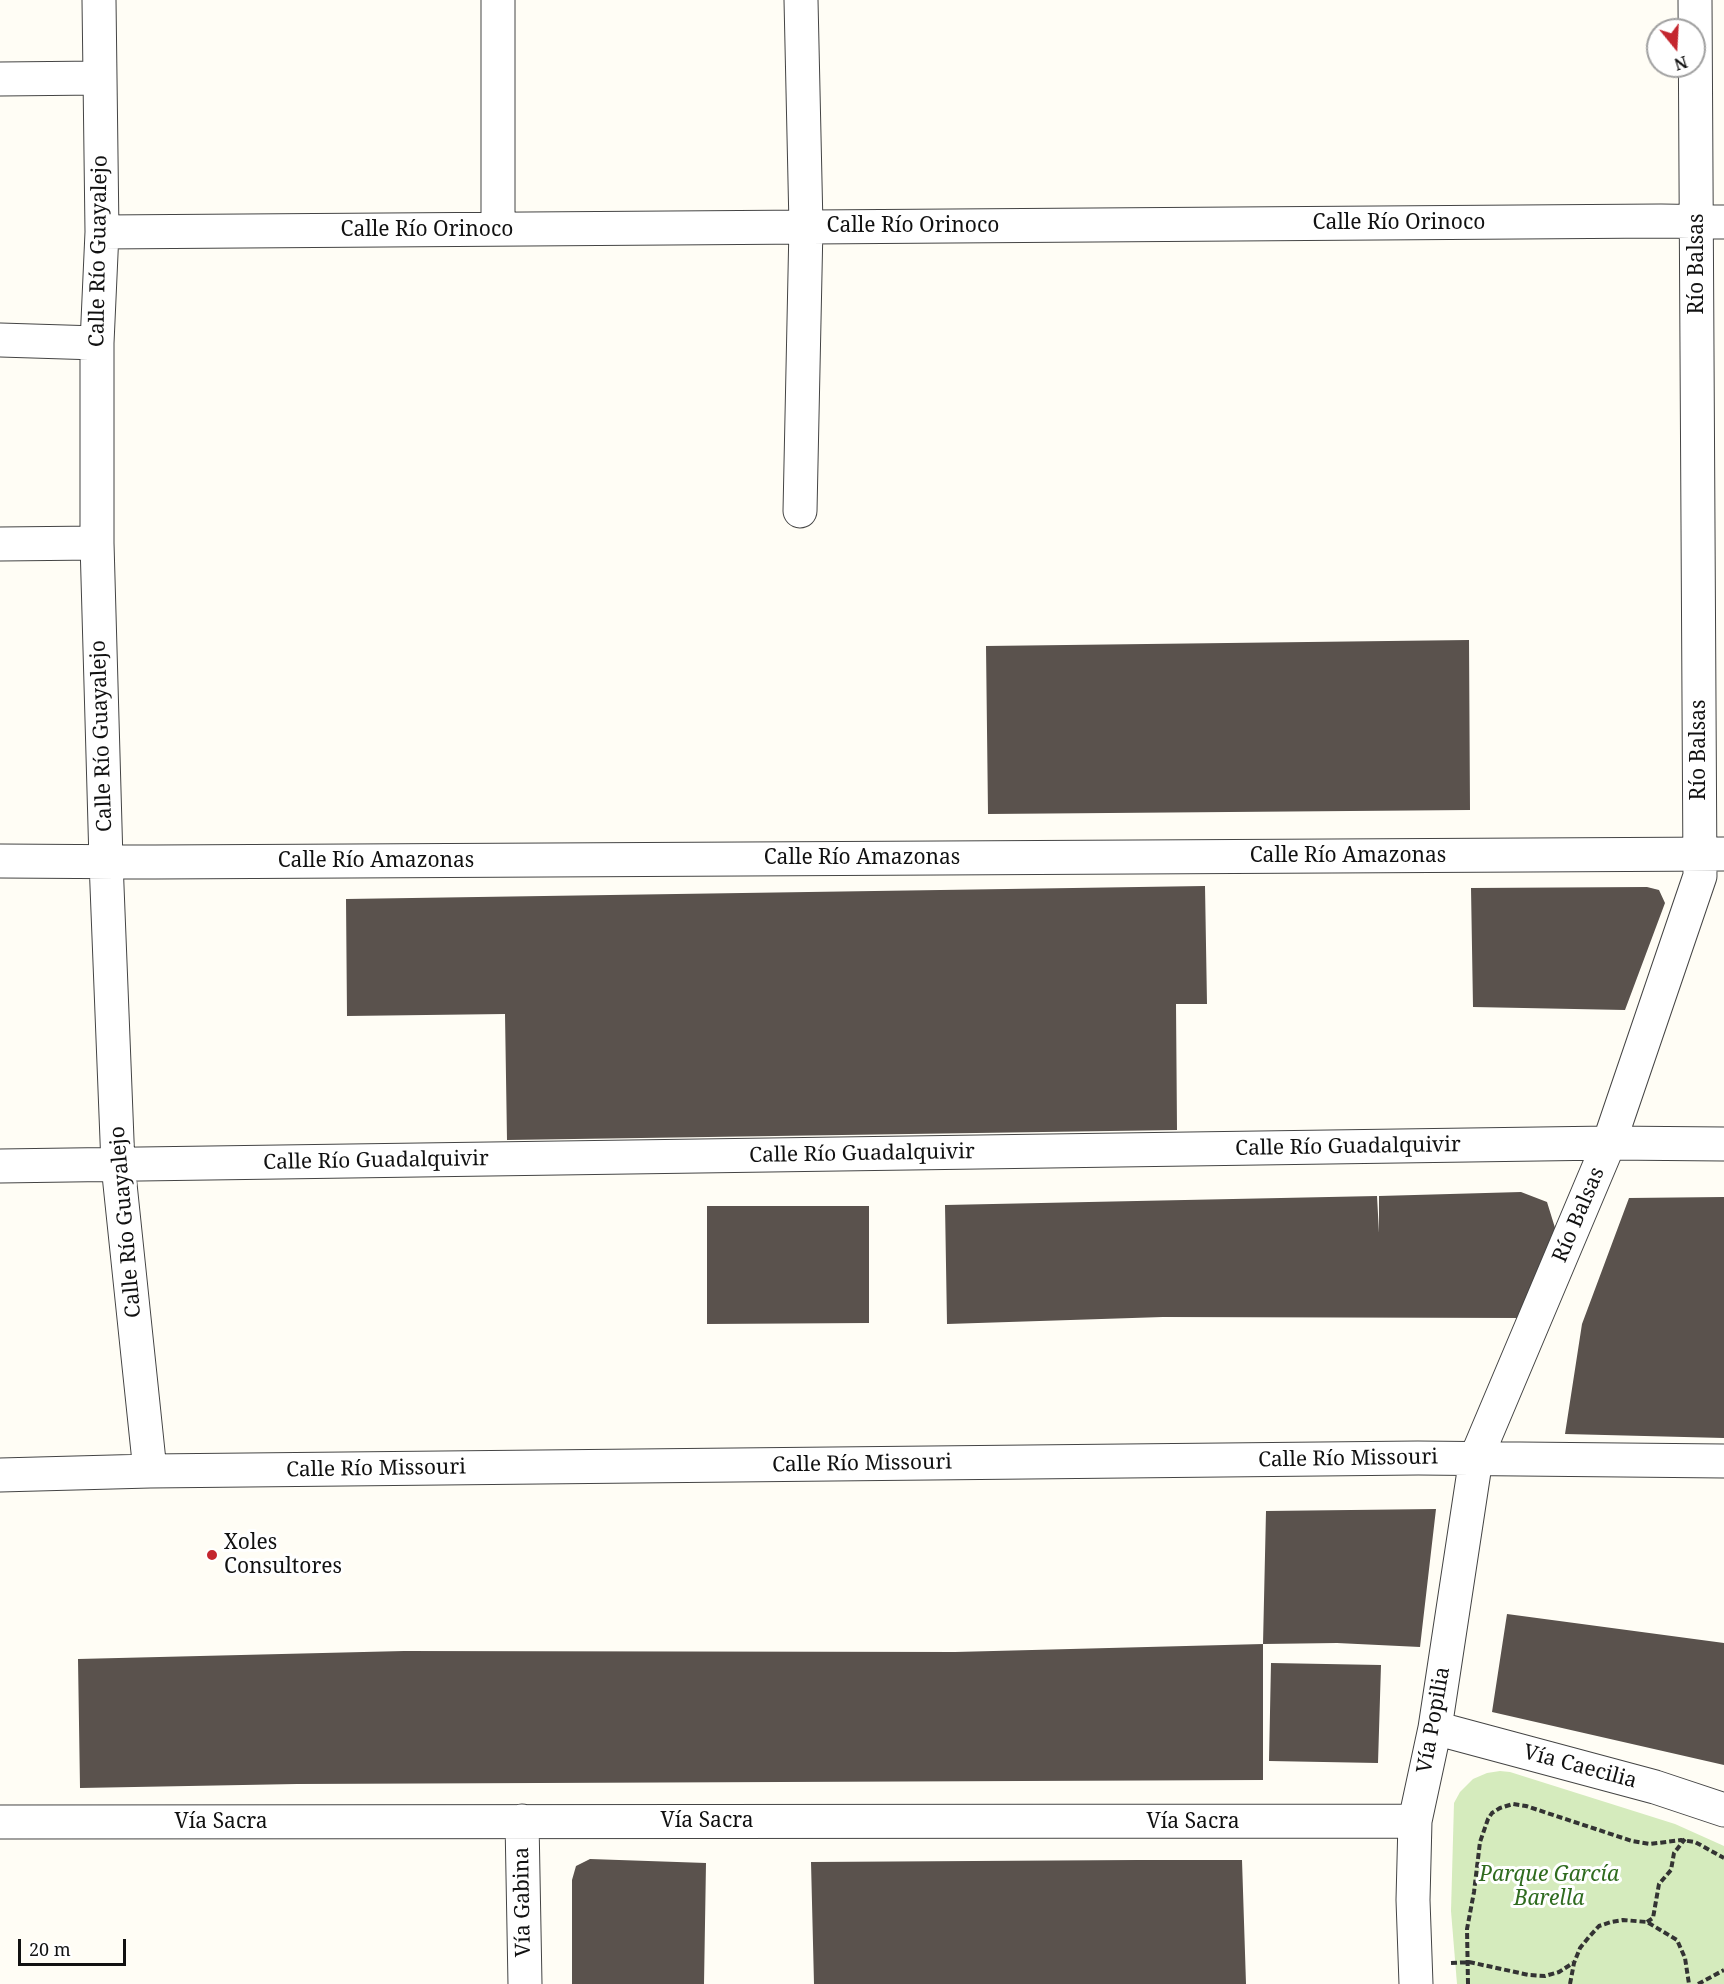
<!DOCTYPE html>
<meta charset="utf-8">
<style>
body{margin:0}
#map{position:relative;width:1724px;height:1984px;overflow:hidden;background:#fffdf5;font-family:"Noto Serif",serif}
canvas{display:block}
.north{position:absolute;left:1646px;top:18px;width:60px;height:60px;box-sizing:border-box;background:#fff;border:2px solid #a0a0a0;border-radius:50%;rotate:162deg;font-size:16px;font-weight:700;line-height:24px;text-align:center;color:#111}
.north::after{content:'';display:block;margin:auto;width:21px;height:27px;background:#c4262e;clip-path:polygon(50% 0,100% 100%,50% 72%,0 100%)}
.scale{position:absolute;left:18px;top:1939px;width:108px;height:27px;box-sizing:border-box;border:3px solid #111;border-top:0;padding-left:8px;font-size:18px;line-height:21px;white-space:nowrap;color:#111;-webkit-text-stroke:4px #fff;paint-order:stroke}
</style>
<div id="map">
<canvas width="1724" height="1984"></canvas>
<div class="north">N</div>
<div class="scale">20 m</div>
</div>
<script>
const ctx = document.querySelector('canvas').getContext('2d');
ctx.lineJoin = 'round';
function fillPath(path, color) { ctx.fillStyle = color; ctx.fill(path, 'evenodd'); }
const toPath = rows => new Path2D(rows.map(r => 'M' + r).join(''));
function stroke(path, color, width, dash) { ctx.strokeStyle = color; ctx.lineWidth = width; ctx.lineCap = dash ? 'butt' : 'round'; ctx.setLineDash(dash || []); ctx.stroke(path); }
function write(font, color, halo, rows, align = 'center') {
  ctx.font = font + ' "Noto Serif",serif'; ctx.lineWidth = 6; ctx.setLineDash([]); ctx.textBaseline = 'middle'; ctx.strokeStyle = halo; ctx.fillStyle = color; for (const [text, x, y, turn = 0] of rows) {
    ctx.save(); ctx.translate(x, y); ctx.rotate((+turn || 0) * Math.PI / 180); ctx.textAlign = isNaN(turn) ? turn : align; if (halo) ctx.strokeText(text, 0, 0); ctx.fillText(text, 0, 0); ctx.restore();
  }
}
const green = toPath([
 [1500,1771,1510,1772,1675,1824,1724,1846,1724,1984,1457,1984,1451,1911,1454,1803,1460,1792,1473,1779,1487,1773]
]);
const building = toPath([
 [1469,640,1470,810,988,814,986,646],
 [1205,886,1207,1004,1176,1004,1177,1130,507,1140,505,1014,347,1016,346,899],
 [1647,887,1659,890,1665,903,1625,1010,1473,1007,1471,888],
 [1521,1192,1547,1202,1556,1231,1521,1318,1163,1317,947,1324,945,1205,1377,1196,1379,1233,1379,1196],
 [1724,1197,1724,1438,1565,1434,1582,1324,1629,1198],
 [707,1206,869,1206,869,1323,707,1324],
 [1436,1509,1420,1647,1337,1643,1263,1644,1266,1511],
 [1507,1614,1724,1643,1724,1765,1492,1712],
 [1263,1644,1263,1780,297,1784,80,1788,78,1659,404,1651,955,1652],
 [1271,1663,1381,1665,1378,1763,1269,1761],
 [590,1859,706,1863,704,1984,572,1984,572,1880,576,1866],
 [1137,1860,1242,1860,1246,1984,814,1984,811,1862]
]);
const path = toPath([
 [1647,1922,1653,1918,1659,1884,1671,1870,1674,1853,1685,1839],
 [1451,1963,1469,1962,1529,1975,1545,1976,1559,1972,1573,1963],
 [1468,1984,1467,1929,1474,1892,1480,1842,1488,1819,1492,1813,1500,1808,1513,1804,1526,1806,1632,1841,1650,1844,1681,1840,1695,1842,1724,1858],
 [1570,1984,1574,1963,1580,1948,1589,1937,1599,1926,1611,1922,1623,1920,1647,1922,1677,1940,1685,1958,1689,1984],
 [1698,1984,1724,1970]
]);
const minor = toPath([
 [99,0,102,232,97,343,97,543,106,861,118,1165,150,1471],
 [498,0,498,229],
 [0,79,100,78],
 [102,232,1661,221,1724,222],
 [0,340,97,343],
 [800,511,806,226,801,0],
 [0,544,97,543],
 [0,861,155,862,1724,854],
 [0,1166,1609,1143,1724,1144],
 [0,1475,150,1471,1418,1458,1724,1461],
 [1435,1728,1655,1787,1724,1810],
 [522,1821,525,1984],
 [0,1822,1415,1821],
 [1416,1984,1413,1900,1415,1821,1435,1728,1476,1458,1609,1143,1700,876,1695,0]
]);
const markers = [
 [212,1555,6,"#c4262e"]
];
const streetNames = [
 ["Calle Río Orinoco",1399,223],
 ["Calle Río Orinoco",913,226],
 ["Calle Río Orinoco",427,230],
 ["Calle Río Guayalejo",99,251,-89],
 ["Río Balsas",1697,264,-90],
 ["Calle Río Guayalejo",102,736,-92],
 ["Río Balsas",1699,750,-90],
 ["Calle Río Amazonas",1348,856],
 ["Calle Río Amazonas",862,858],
 ["Calle Río Amazonas",376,861],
 ["Calle Río Guadalquivir",1348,1147,-1],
 ["Calle Río Guadalquivir",862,1154,-1],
 ["Calle Río Guadalquivir",376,1161,-1],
 ["Río Balsas",1579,1215,-67],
 ["Calle Río Guayalejo",126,1222,-95],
 ["Calle Río Missouri",1348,1459,-1],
 ["Calle Río Missouri",862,1464,-1],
 ["Calle Río Missouri",376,1469,-1],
 ["Vía Popilia",1434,1720,-80],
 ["Vía Caecilia",1580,1767,15],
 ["Vía Sacra",707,1821],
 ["Vía Sacra",221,1822],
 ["Vía Sacra",1193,1822],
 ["Vía Gabina",523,1902,-91]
];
const poiNames = [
 ["Xoles",224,1543],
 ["Consultores",224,1567]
];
const parkNames = [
 ["Parque García",1549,1875],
 ["Barella",1549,1899]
];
fillPath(green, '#d5ebbd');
fillPath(building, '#5a524d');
stroke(minor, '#444', 35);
stroke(path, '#333', 4, [6, 3]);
stroke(minor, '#fff', 33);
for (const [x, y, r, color] of markers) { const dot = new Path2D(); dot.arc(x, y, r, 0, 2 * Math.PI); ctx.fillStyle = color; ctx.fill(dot); stroke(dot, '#fff', 2); }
write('21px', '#111', '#fff', streetNames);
write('21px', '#111', '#fff', poiNames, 'left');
write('italic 21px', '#2f6b1f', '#fff', parkNames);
</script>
